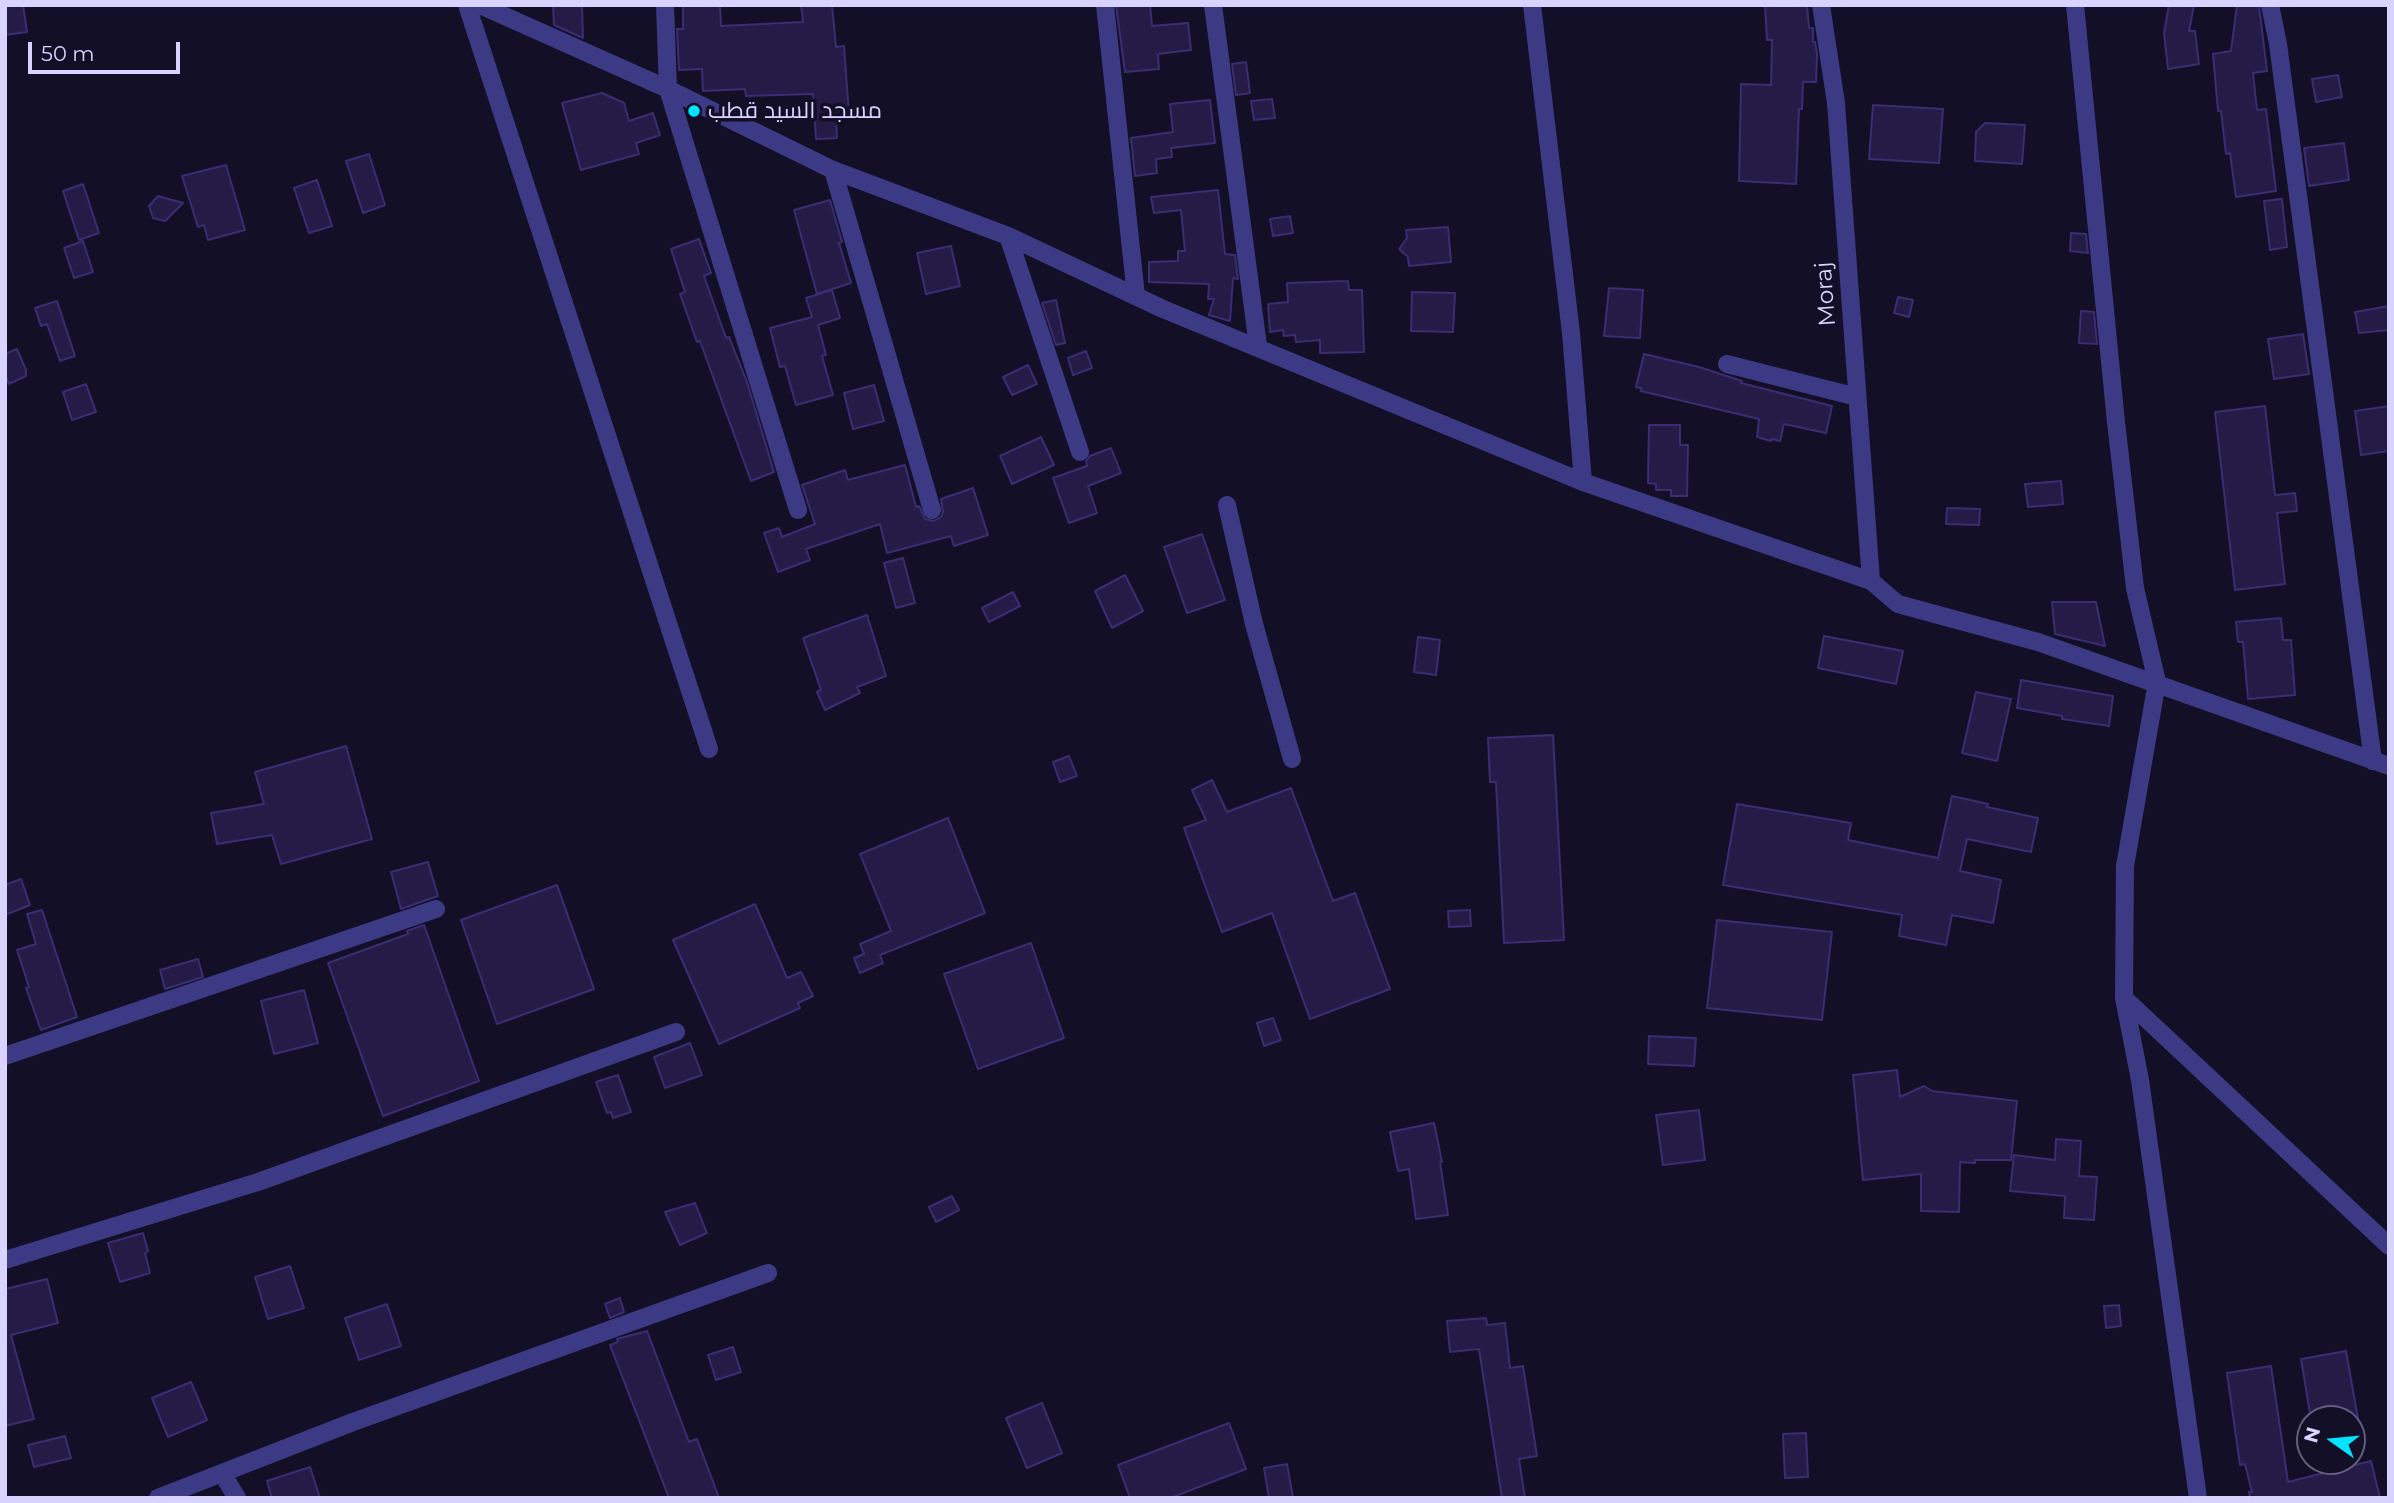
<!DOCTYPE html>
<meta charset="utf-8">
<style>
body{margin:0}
#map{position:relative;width:2394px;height:1503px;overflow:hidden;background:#130f26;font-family:Montserrat,sans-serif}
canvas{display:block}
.frame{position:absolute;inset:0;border:7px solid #d9d4ff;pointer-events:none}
.north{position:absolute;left:2296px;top:1405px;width:70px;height:70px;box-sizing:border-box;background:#130f26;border:2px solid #625e7d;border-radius:50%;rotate:285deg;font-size:19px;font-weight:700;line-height:28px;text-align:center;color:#d9d4ff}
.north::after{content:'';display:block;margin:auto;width:24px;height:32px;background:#00e5ff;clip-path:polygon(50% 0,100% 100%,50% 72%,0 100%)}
.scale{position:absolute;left:28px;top:42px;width:152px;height:32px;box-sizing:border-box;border:4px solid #d9d4ff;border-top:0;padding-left:9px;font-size:21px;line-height:24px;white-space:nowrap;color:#d9d4ff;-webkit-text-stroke:5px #130f26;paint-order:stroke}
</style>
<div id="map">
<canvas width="2394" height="1503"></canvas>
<div class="frame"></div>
<div class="north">N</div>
<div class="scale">50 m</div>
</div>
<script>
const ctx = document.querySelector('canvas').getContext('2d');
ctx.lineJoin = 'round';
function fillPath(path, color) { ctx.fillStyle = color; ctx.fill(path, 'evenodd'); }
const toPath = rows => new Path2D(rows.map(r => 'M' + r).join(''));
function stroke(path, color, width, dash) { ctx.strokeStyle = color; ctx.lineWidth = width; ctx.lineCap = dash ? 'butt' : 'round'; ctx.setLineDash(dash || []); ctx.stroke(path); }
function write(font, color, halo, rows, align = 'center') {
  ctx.font = font + ' Montserrat,Cairo,sans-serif'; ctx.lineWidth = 7; ctx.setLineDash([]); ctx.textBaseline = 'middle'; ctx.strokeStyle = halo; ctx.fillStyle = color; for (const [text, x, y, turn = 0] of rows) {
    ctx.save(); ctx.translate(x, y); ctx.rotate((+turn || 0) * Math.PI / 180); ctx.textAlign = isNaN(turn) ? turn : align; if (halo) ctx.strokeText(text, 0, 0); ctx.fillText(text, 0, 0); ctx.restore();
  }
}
const building = toPath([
 [5,5,23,5,27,32,5,35,5,5],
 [553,5,582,5,583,38,554,25,553,5],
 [683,5,720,5,721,26,803,22,801,5,832,5,836,47,844,46,849,114,836,116,837,138,816,139,813,94,746,96,745,89,703,91,702,69,679,70,677,29,683,29,683,5],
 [1116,5,1150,5,1152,26,1188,23,1191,50,1158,54,1159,69,1125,72,1116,5],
 [1765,5,1807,5,1809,28,1813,28,1813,42,1815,42,1817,54,1816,82,1803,82,1802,109,1799,109,1796,184,1739,181,1741,84,1771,85,1772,40,1767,40,1765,5],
 [2169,5,2194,5,2189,31,2195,31,2199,64,2168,69,2164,33,2169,5],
 [2237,5,2259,6,2267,71,2253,73,2257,110,2266,109,2276,191,2236,197,2230,153,2226,154,2221,111,2218,111,2213,54,2231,51,2237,5],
 [1246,62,1250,93,1236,95,1232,64,1246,62],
 [2338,75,2342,97,2316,102,2312,79,2338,75],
 [602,93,624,103,629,121,653,113,660,135,636,143,639,154,581,170,562,103,602,93],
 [1272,99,1275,118,1254,120,1251,101,1272,99],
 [1210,100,1215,143,1171,148,1172,157,1156,159,1157,173,1135,176,1131,138,1173,132,1170,104,1210,100],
 [1873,105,1943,109,1939,163,1869,159,1873,105],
 [1985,123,2025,125,2022,164,1975,161,1976,132,1985,123],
 [2344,143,2349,180,2309,186,2304,148,2344,143],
 [369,154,385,205,363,213,346,161,369,154],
 [226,165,245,230,208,240,204,225,198,227,182,176,226,165],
 [317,180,332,226,309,233,294,188,317,180],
 [83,184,99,233,79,240,63,191,83,184],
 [1218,190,1225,254,1235,255,1238,279,1233,278,1230,321,1209,315,1214,299,1208,299,1209,284,1149,282,1149,262,1178,261,1178,251,1185,251,1181,210,1154,213,1151,197,1218,190],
 [158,196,183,203,165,221,153,218,149,206,158,196],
 [2282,199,2287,247,2270,250,2264,201,2282,199],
 [830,200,842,242,839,243,851,283,817,294,794,210,830,200],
 [1290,216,1293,233,1273,236,1270,219,1290,216],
 [1448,227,1451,262,1409,266,1408,257,1399,249,1407,238,1406,230,1448,227],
 [2071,233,2086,234,2088,253,2070,251,2071,233],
 [699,239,711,273,704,276,726,338,729,337,747,382,774,472,751,481,700,341,697,342,680,294,685,292,671,249,699,239],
 [83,241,93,272,74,278,64,248,83,241],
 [951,246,960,286,926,294,917,253,951,246],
 [1348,281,1349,290,1362,290,1364,352,1320,353,1320,340,1296,342,1295,335,1284,336,1283,330,1270,332,1268,304,1288,302,1287,283,1348,281],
 [1609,288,1643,290,1640,338,1604,336,1609,288],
 [832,290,840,318,818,325,826,355,822,356,833,395,796,405,785,366,780,367,770,328,812,317,806,298,832,290],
 [1412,292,1455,293,1453,332,1411,331,1412,292],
 [1898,297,1913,300,1909,317,1894,313,1898,297],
 [1056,300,1065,343,1056,345,1042,303,1056,300],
 [57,301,75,356,60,361,47,324,41,326,35,308,57,301],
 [2389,306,2389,330,2359,333,2355,312,2389,306],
 [2081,311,2094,312,2097,344,2079,343,2081,311],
 [2303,334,2309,374,2274,379,2268,339,2303,334],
 [17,349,26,370,26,376,9,384,5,375,5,354,17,349],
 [1086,351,1092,368,1073,375,1068,358,1086,351],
 [1644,354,1699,367,1742,381,1741,383,1832,406,1826,433,1784,424,1780,441,1772,439,1771,441,1757,437,1759,419,1641,391,1641,388,1636,387,1644,354],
 [1028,365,1037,384,1012,395,1003,377,1028,365],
 [86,384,96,412,72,420,63,392,86,384],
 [874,385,884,421,853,429,844,393,874,385],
 [2265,406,2275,495,2295,493,2297,511,2277,513,2285,584,2235,590,2215,412,2265,406],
 [2389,406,2389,451,2361,455,2355,411,2389,406],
 [1649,425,1680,425,1680,445,1688,445,1687,496,1671,496,1671,490,1656,490,1656,484,1648,483,1649,425],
 [1041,437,1054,465,1012,484,1000,456,1041,437],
 [1111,448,1121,473,1088,486,1097,513,1069,523,1053,478,1087,466,1086,461,1090,456,1111,448],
 [905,465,916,507,919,506,925,519,934,521,941,517,943,512,941,499,973,488,988,535,954,546,951,536,887,553,880,524,806,549,810,560,778,572,764,533,779,528,782,537,815,524,802,485,845,470,848,480,905,465],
 [2061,481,2063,504,2028,507,2025,484,2061,481],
 [1947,508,1980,509,1979,525,1946,524,1947,508],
 [1202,534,1225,600,1187,613,1164,547,1202,534],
 [903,558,915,603,896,608,884,563,903,558],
 [1125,575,1143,611,1112,628,1095,591,1125,575],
 [1013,592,1020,606,989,622,982,608,1013,592],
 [2052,602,2096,602,2105,646,2055,634,2052,602],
 [867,615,886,676,857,687,860,693,825,710,817,692,821,690,803,638,867,615],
 [2281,618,2283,640,2291,640,2295,695,2248,699,2243,642,2238,642,2236,622,2281,618],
 [1824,636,1903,651,1896,684,1818,668,1824,636],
 [1418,637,1440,640,1436,675,1414,672,1418,637],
 [2021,680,2113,696,2109,726,2062,719,2062,716,2017,708,2021,680],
 [1976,692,2011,699,1997,761,1962,753,1976,692],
 [1553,735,1564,940,1504,943,1496,782,1490,782,1488,738,1553,735],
 [346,746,372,839,281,864,272,835,217,844,211,813,264,804,255,772,346,746],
 [1069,756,1077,776,1060,782,1053,762,1069,756],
 [1212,780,1227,812,1291,788,1333,901,1355,893,1390,989,1310,1019,1272,913,1222,932,1184,828,1206,820,1192,790,1212,780],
 [1952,796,1988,804,1987,807,2038,818,2031,852,1967,839,1960,871,2001,880,1993,923,1952,915,1946,945,1899,936,1902,915,1723,885,1737,804,1851,823,1848,840,1938,858,1952,796],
 [948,818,985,913,880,955,883,963,860,973,854,958,864,954,860,944,891,931,860,854,948,818],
 [428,862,438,896,401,909,391,872,428,862],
 [21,879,30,905,5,915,5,885,21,879],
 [557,885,594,989,497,1024,461,920,557,885],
 [755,904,787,978,801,972,813,996,798,1003,800,1008,719,1044,673,940,755,904],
 [42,910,77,1017,41,1030,26,988,29,987,17,950,36,944,27,914,42,910],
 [1470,910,1471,926,1449,927,1448,911,1470,910],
 [1717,920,1832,932,1822,1020,1707,1008,1717,920],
 [424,925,479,1081,383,1116,328,963,408,934,407,931,424,925],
 [1031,943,1064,1038,978,1069,944,974,1031,943],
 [198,959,203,977,165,989,160,970,198,959],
 [304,990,318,1043,274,1054,261,1001,304,990],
 [1273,1018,1281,1040,1264,1046,1257,1023,1273,1018],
 [1649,1036,1696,1038,1694,1066,1648,1064,1649,1036],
 [690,1043,702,1075,665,1088,654,1057,690,1043],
 [1897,1070,1900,1097,1924,1086,1932,1091,2017,1101,2011,1160,1975,1160,1975,1163,1960,1162,1959,1212,1921,1211,1921,1174,1863,1180,1853,1075,1897,1070],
 [618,1075,631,1112,613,1118,611,1112,607,1113,596,1082,618,1075],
 [1699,1110,1705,1160,1663,1165,1656,1115,1699,1110],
 [1434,1123,1442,1162,1440,1162,1448,1215,1416,1219,1409,1169,1398,1171,1390,1132,1434,1123],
 [2056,1139,2081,1141,2079,1176,2097,1177,2094,1220,2064,1218,2065,1196,2010,1191,2014,1155,2055,1160,2056,1139],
 [952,1196,959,1210,936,1222,929,1207,952,1196],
 [695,1203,707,1233,680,1245,665,1212,695,1203],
 [143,1233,148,1251,145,1253,150,1273,120,1282,108,1243,143,1233],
 [290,1266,304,1308,268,1319,255,1277,290,1266],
 [47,1279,58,1323,11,1335,34,1419,5,1426,5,1289,47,1279],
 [620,1298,624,1312,610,1318,605,1304,620,1298],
 [387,1304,401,1346,359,1360,345,1318,387,1304],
 [2119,1305,2121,1326,2106,1328,2104,1306,2119,1305],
 [1486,1318,1487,1325,1505,1323,1510,1368,1523,1366,1537,1456,1519,1459,1525,1498,1502,1498,1479,1349,1450,1352,1447,1321,1486,1318],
 [647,1331,689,1442,697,1439,719,1498,669,1498,610,1345,618,1342,617,1339,647,1331],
 [733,1347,741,1372,716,1380,708,1355,733,1347],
 [2346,1351,2358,1419,2311,1419,2301,1359,2346,1351],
 [2271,1366,2288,1482,2371,1461,2380,1498,2250,1498,2249,1492,2252,1492,2245,1464,2240,1465,2227,1373,2271,1366],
 [191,1382,207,1420,168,1437,152,1398,191,1382],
 [1042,1403,1062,1453,1027,1468,1006,1418,1042,1403],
 [1229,1423,1246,1469,1170,1498,1130,1498,1118,1465,1229,1423],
 [1806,1433,1808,1477,1785,1478,1783,1434,1806,1433],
 [65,1436,71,1458,34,1467,28,1445,65,1436],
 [1287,1464,1293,1498,1269,1498,1264,1468,1287,1464],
 [310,1467,320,1498,272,1498,267,1481,310,1467]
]);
const minor = toPath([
 [467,5,709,749],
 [480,5,668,89,833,170,1008,236,1163,309,1583,482,1871,581,1898,604,2038,642,2389,766],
 [665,5,668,89,798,510],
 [1105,5,1136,296],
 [1213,5,1258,346],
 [1532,5,1571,333,1583,482],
 [1821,5,1836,103,1871,581],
 [2075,5,2116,422,2135,588,2157,682,2125,866,2124,998,2140,1080,2198,1498],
 [2270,5,2278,44,2373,761],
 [833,170,932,510],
 [1008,236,1080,452],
 [1727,364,1857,397],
 [1227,505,1254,624,1292,759],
 [2124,998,2389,1246],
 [5,1056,436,909],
 [5,1260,258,1182,676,1032],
 [222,1473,237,1498],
 [158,1498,353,1422,768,1273]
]);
const markers = [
 [694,111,7,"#00e5ff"]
];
const poiNames = [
 ["مسجد السيد قطب",708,111]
];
const streetNames = [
 ["Moraj",1826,294,-94]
];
fillPath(building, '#241b47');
stroke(building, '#3b2d73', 2);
stroke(minor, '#3d3a85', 18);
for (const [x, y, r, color] of markers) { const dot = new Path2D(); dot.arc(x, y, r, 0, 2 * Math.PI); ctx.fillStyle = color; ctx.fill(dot); stroke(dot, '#130f26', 2.5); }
write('23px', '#d9d4ff', '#130f26', poiNames, 'left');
write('23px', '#d9d4ff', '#130f26', streetNames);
</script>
